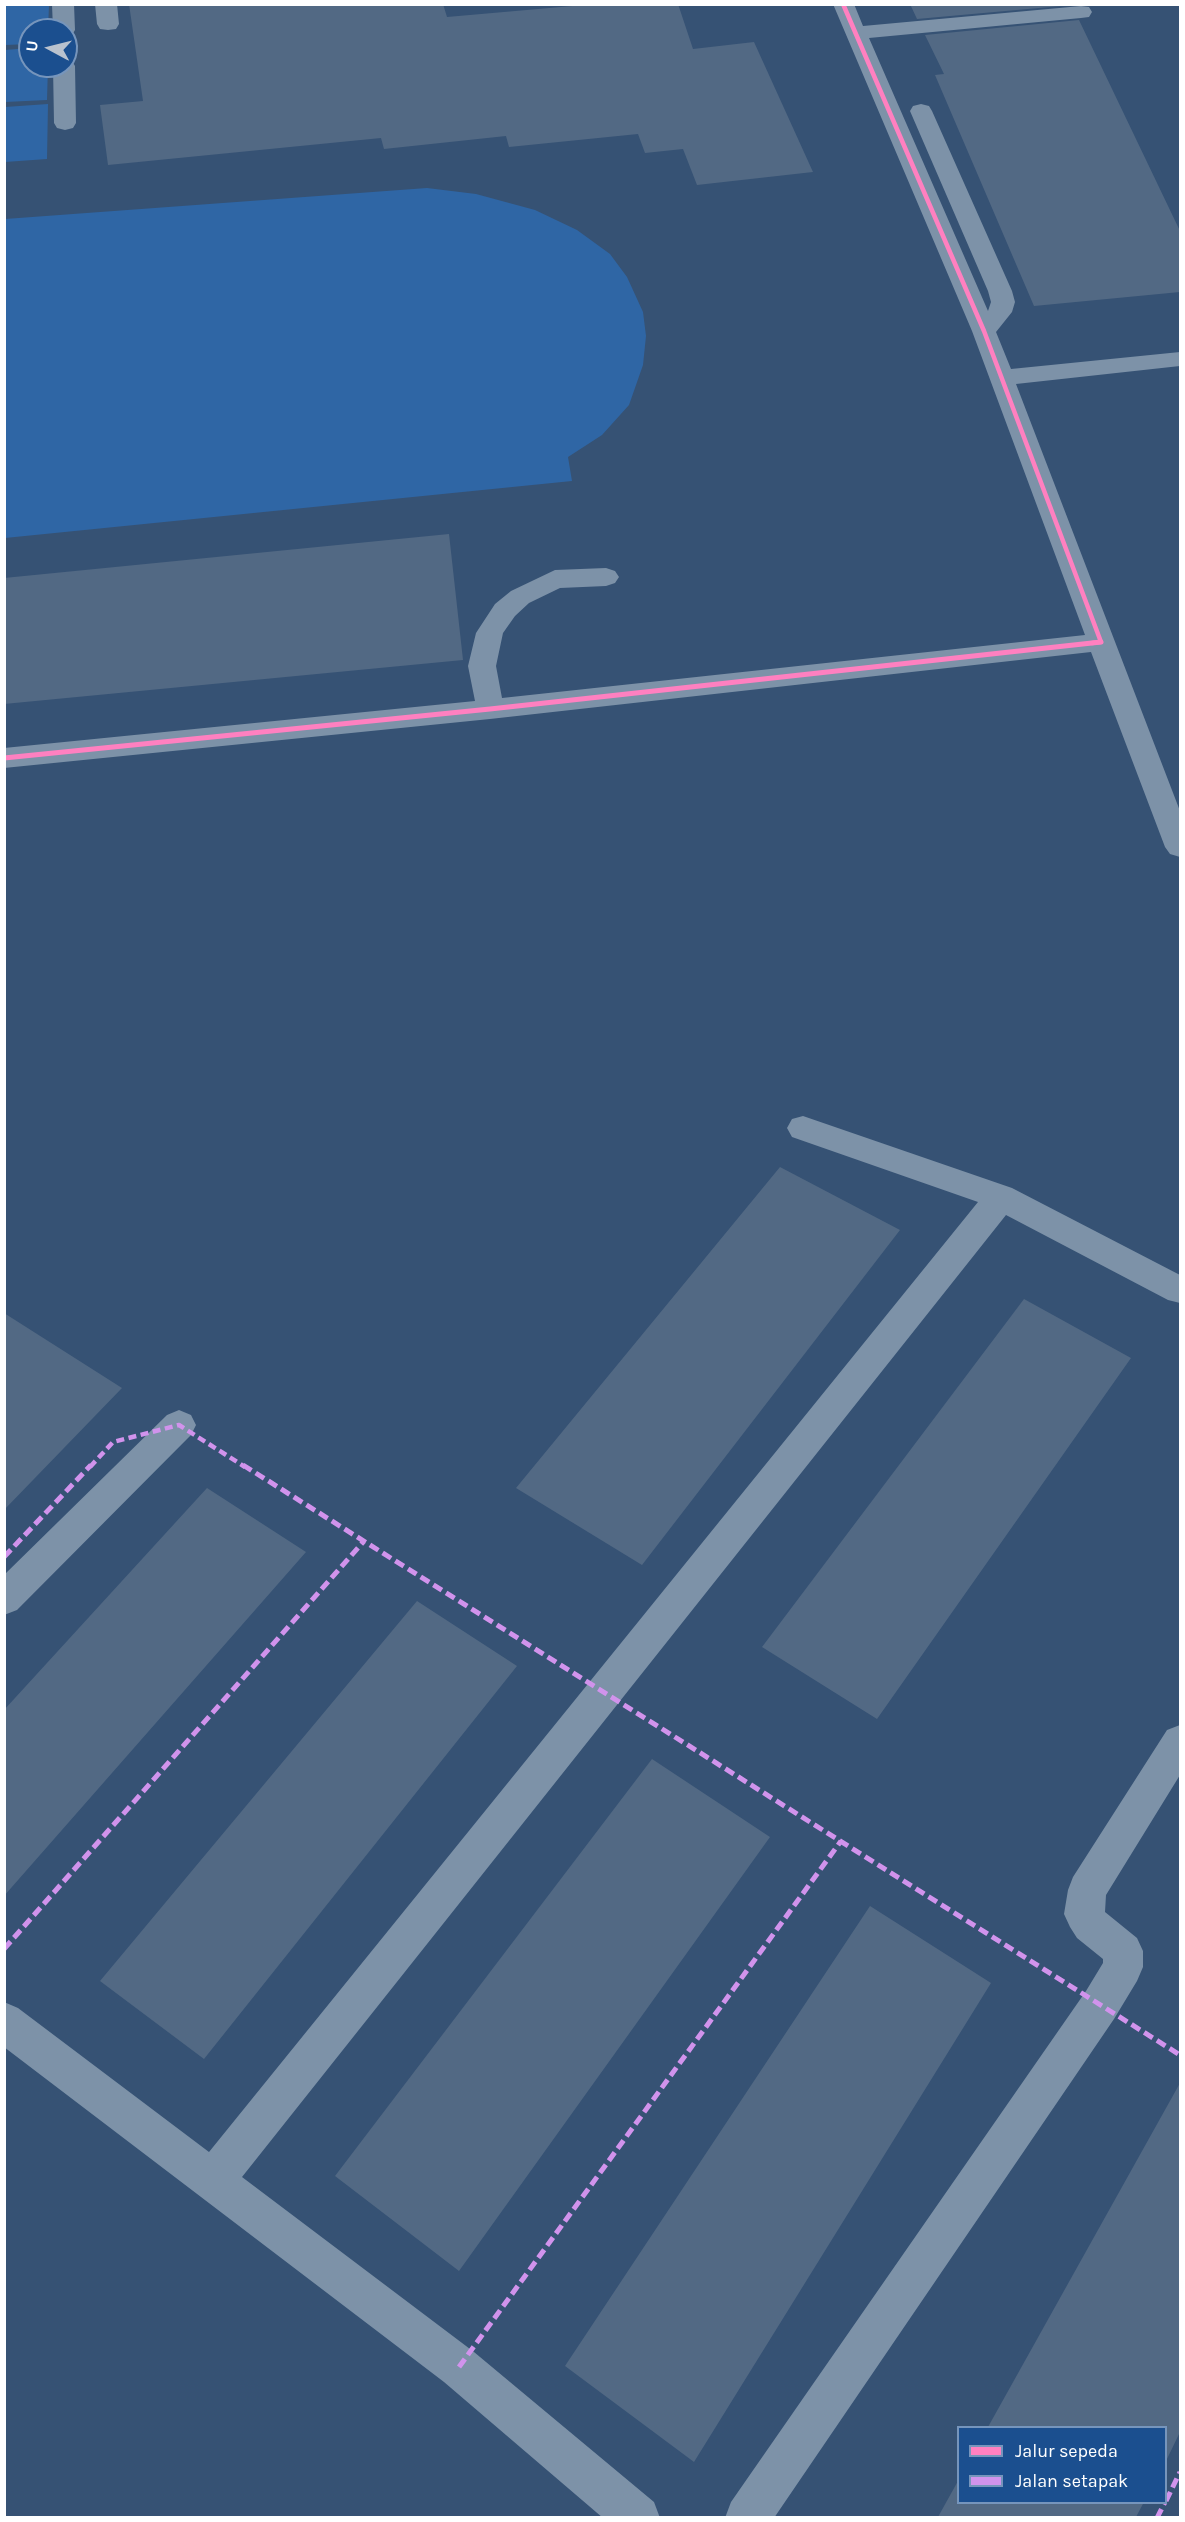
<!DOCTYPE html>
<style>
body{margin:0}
#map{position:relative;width:1185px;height:2522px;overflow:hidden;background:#365274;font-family:Karla,sans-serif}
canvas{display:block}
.frame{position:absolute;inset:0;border:6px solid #fff;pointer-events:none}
.legend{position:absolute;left:957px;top:2426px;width:210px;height:78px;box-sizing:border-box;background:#1b4f8f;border:2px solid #7695bc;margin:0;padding:8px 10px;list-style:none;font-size:18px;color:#fff}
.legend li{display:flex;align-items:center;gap:12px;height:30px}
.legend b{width:30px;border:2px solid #7695bc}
.north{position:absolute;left:18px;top:18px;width:60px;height:60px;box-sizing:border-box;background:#1b4f8f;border:2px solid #7695bc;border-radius:50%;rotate:277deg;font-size:16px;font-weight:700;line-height:24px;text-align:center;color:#fff}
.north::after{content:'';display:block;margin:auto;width:21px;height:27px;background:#b9c2ce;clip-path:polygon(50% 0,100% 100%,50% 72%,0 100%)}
</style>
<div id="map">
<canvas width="1185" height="2522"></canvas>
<div class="frame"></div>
<ul class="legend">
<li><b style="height:8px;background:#ff80c0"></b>Jalur sepeda</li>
<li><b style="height:8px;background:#d193ec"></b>Jalan setapak</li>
</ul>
<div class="north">U</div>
</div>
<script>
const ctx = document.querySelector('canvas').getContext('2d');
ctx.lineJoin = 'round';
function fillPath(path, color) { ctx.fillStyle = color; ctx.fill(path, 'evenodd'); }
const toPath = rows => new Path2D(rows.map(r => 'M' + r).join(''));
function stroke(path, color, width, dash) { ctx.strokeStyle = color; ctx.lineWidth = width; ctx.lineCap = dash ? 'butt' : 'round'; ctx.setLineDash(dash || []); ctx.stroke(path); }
const green = toPath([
 [5,4,49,5,48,30,30,30,30,44,5,45],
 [30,48,30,66,48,66,47,100,5,102,5,50],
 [48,104,47,159,5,162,5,107],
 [427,188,476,194,535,210,577,230,610,254,627,277,643,312,646,336,643,365,629,405,602,435,568,457,572,481,5,538,5,219]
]);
const building = toPath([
 [129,4,443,4,447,17,595,4,678,4,693,49,754,42,813,172,697,185,683,149,645,153,638,134,509,147,506,136,384,149,381,138,108,165,100,105,143,101],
 [910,4,1072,4,1072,5,917,19],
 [1079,20,1180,231,1180,292,1034,306,935,75,944,74,925,35],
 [449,534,463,660,4,704,4,578],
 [780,1167,900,1230,642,1565,516,1488],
 [1024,1299,1131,1358,877,1719,762,1647],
 [4,1313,122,1388,4,1510],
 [207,1488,306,1552,4,1896,4,1710],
 [417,1601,517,1666,204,2059,100,1981],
 [652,1759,770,1837,459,2271,335,2176],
 [870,1906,991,1983,694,2462,565,2366],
 [1180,2083,1180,2432,1166,2461,1166,2427,988,2427],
 [958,2481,958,2502,1144,2502,1136,2517,938,2517]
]);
const minor = toPath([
 [52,4,74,4,75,30,72,35,66,36,66,30,53,30,52,4],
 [95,4,117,4,119,24,116,29,108,30,100,29,97,24,95,4],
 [833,4,854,4,863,26,1081,6,1089,7,1092,12,1089,17,1081,18,869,38,988,311,991,302,988,291,910,111,913,106,921,104,929,106,932,111,1012,291,1015,302,1012,312,996,332,1011,369,1180,352,1180,366,1016,384,1180,811,1180,857,1170,854,1165,847,1091,652,490,719,4,768,4,748,475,701,468,666,476,633,495,604,511,591,555,570,606,568,615,571,619,577,615,583,606,586,560,588,529,603,515,616,503,633,496,666,502,698,1085,635,972,331,833,4],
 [66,60,72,61,75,66,76,123,73,128,65,130,57,128,54,123,53,66,66,66,66,60],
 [803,1116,1012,1188,1180,1275,1180,1303,1168,1300,1006,1215,242,2177,474,2352,654,2502,660,2518,603,2518,444,2382,4,2047,4,2002,18,2008,209,2152,978,1202,792,1137,787,1128,792,1119,803,1116],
 [179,1410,191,1415,196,1425,191,1435,17,1610,4,1615,4,1575,167,1415,179,1410],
 [1180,1725,1180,1775,1106,1895,1105,1912,1137,1938,1143,1951,1143,1967,1137,1981,1114,2019,774,2518,725,2518,731,2502,1086,1991,1103,1963,1103,1959,1077,1938,1070,1927,1064,1914,1068,1890,1073,1877,1167,1730,1180,1725]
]);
const quietFar1 = toPath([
 [90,1467,113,1442,179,1425,245,1467]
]);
const quiet = toPath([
 [243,1465,1180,2055],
 [4,1557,91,1465],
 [4,1949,364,1541],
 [459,2367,841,1841],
 [1166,2501,1180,2472],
 [1157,2518,1165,2502]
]);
const cyclewayFar1 = toPath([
 [843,4,984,331,1101,642,1092,643]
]);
const cycleway = toPath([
 [4,758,490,709,1101,642]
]);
fillPath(green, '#2f66a5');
fillPath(building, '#526984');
fillPath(minor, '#7d92a8');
stroke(quietFar1, '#d193ec', 4.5, [8, 4.5]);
stroke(quiet, '#d193ec', 5, [10, 5]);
stroke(cyclewayFar1, '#ff80c0', 4.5);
stroke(cycleway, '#ff80c0', 5);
</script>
